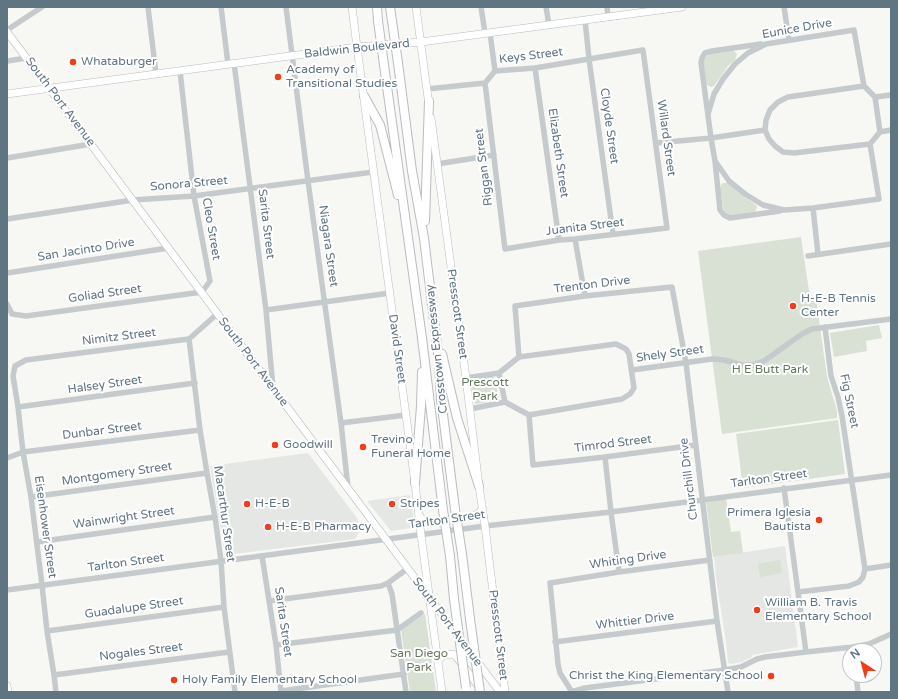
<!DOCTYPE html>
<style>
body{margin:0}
#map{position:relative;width:898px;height:699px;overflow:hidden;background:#f7f7f4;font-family:"Varela Round",sans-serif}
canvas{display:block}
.frame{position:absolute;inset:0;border:8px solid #607582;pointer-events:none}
.north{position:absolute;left:842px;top:643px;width:40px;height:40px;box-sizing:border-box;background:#fff;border:1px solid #bfc8cd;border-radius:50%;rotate:324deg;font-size:11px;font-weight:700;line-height:16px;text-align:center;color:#607582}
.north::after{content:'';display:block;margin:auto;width:14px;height:18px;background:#f23d19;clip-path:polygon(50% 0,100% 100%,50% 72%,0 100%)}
</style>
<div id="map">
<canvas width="898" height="699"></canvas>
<div class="frame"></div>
<div class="north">N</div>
</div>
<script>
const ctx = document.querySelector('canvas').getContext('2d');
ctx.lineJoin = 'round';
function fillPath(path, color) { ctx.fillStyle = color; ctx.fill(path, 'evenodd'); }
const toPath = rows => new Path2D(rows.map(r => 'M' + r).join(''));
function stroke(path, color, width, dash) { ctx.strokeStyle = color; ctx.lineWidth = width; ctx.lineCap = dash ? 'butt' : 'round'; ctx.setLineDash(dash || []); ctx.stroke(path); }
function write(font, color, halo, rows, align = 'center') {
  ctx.font = font + ' "Varela Round",sans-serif'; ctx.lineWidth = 4; ctx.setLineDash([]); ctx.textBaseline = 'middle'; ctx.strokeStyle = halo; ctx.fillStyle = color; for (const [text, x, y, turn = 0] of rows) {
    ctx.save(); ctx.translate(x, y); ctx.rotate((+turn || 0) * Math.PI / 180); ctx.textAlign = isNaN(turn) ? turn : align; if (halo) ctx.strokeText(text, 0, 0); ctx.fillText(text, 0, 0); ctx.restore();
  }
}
const built = toPath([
 [308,453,357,518,361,529,355,539,225,555,210,466],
 [410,495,414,522,410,528,391,531,367,501],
 [785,546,798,647,752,655,752,657,742,662,730,664,728,662,726,642,716,578,714,557]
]);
const green = toPath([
 [732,50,735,52,737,54,735,60,728,66,714,86,711,87,707,85,706,83,703,62,705,58,711,53],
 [723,183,728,183,739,193,756,205,757,207,755,212,752,213,732,215,729,215,725,212,723,208,720,188,721,185],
 [801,237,810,298,816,298,827,377,837,411,837,418,722,434,698,251],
 [879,325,882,338,866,341,867,351,834,357,830,333],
 [491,376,494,377,495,379,498,396,497,399,494,401,475,404,474,401,471,381,472,378],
 [838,420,845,474,743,488,736,434],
 [726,498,731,532,740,531,743,553,713,557,706,502],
 [780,560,782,573,760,577,758,564],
 [425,614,436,692,410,692,401,630]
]);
const minor = toPath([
 [148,7,156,74],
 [221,7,228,64],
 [286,7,308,181,341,423,348,488],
 [481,7,485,33],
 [546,7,549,25],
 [607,7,608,17],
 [784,7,789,40],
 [585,20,589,59,613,234],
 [7,30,42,7],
 [490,33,495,71],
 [761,44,712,51,705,53,702,58,701,63,711,138,715,161,720,210,724,215,730,218,780,211],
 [7,61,27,58],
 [234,63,266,310,273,388],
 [535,68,559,240],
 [427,89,485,83,495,71,535,68,643,50,667,228,575,239,559,240,505,249,485,83],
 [875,97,891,95],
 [708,114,714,94,723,79,735,64,748,53,766,44,854,30,864,86,875,97,880,132,870,144,879,199,813,208,784,210,763,205,745,194,729,181,715,161],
 [765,130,766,120,770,110,778,102,788,97,864,86],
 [765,130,769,139,775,146,783,152,794,153,870,144],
 [880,132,891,130],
 [656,143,711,138,765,130],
 [7,158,91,144],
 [437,164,494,155],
 [813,208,818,254],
 [7,219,133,200,194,196,373,172],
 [575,239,585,296],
 [808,256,891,244],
 [7,273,168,248],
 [7,304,12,314,26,316,202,292,210,281,194,196,180,71],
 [266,310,390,293],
 [825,327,831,376,838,397,842,416,865,569],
 [189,339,200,430,207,473,215,517,221,561,224,607,235,692],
 [519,357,515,306,585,296,672,287,686,363,717,621,728,692],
 [632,370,712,359,724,360,742,365,753,365,764,361,802,334,812,329,891,319],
 [499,373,505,402],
 [466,378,499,373,519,357,616,344,626,349,629,354,634,388,630,394,622,399,529,415,505,402,470,409],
 [18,407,195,383],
 [529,415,533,465,605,457,696,445],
 [341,423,406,415],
 [605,457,611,512,619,572],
 [7,458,23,452,200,430],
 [784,488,806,652],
 [31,497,207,473],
 [37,542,215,517],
 [262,556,276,645,281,692],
 [388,583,392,594,406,692],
 [7,590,485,526,611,512,891,475],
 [798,592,849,586,859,582,863,577,865,569,891,565],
 [269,601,381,586,388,583,407,569],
 [47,631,224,607],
 [555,642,717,621],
 [276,645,397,630,421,613],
 [54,675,229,652],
 [856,675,858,692],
 [281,691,404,674],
 [56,692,54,675,47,631,42,585,31,497,23,452,18,407,13,376,15,366,26,360,189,339,217,314],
 [571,692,585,688,725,670,741,667,757,659,765,657,806,652,853,647,869,644,891,634],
 [572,692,560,673,558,664,550,583,619,572,710,560]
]);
const major = toPath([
 [352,7,357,47,415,483,421,535,442,692],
 [416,7,429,106],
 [7,32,500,692],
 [7,94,357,47,421,42,682,7],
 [431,118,466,378,479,486,485,526,505,692],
 [419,515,422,519,428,522,474,516,479,513,482,509],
 [438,661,444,655,453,654,456,656,479,687],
 [7,686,8,692]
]);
const highway = toPath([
 [377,7,378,21],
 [390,7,392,21],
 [398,63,412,171,424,238,439,362,441,399,455,509],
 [384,65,422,338,443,510],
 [364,96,380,125,398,195],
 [425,221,429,101],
 [442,354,457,418,479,486],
 [415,483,421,406,422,372],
 [462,554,470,619],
 [450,556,454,599]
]);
const highwayBridge = toPath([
 [378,21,384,65],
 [392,21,398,63],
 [455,509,462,554],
 [443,510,450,556],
 [454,599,466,688],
 [470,619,480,692]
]);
const markers = [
 [73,62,4,"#f23d19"],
 [278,77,4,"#f23d19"],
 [793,306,4,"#f23d19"],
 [275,445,4,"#f23d19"],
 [363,447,4,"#f23d19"],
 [247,504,4,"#f23d19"],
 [392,504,4,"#f23d19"],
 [819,520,4,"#f23d19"],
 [268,527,4,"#f23d19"],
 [757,610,4,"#f23d19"],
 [771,676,4,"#f23d19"],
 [174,680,4,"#f23d19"]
];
const streetNames = [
 ["Eunice Drive",797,29,-10],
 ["Baldwin Boulevard",357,49,-6],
 ["Keys Street",531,56,-7],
 ["South Port Avenue",60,102,53],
 ["Cloyde Street",609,126,82],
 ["Willard Street",666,138,82],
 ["Elizabeth Street",558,153,82],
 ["Riggan Street",484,167,-97],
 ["Sonora Street",189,184,-5],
 ["Sarita Street",266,224,83],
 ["Juanita Street",585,227,-7],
 ["Cleo Street",211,229,80],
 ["Niagara Street",328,246,82],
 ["San Jacinto Drive",86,250,-9],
 ["Trenton Drive",592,285,-7],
 ["Goliad Street",105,294,-8],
 ["Presscott Street",457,314,82],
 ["Nimitz Street",119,337,-7],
 ["David Street",397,349,82],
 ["Crosstown Expressway",437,349,-96],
 ["Shely Street",670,354,-8],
 ["South Port Avenue",253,362,53],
 ["Halsey Street",105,385,-8],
 ["Fig Street",849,401,78],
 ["Dunbar Street",102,431,-7],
 ["Timrod Street",613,444,-7],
 ["Montgomery Street",117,474,-8],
 ["Churchill Drive",689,479,-97],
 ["Tarlton Street",769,479,-8],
 ["Macarthur Street",224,514,82],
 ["Wainwright Street",124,518,-8],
 ["Tarlton Street",447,520,-8],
 ["Eisenhower Street",45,527,82],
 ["Whiting Drive",628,560,-8],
 ["Tarlton Street",126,563,-8],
 ["Guadalupe Street",134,608,-8],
 ["Whittier Drive",635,621,-7],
 ["Sarita Street",283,622,82],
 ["South Port Avenue",447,622,53],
 ["Presscott Street",498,635,83],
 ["Nogales Street",141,652,-7]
];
const poiNames = [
 ["Whataburger",81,62],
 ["Academy of",286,70],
 ["Transitional Studies",286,84],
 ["H-E-B Tennis",801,299],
 ["Center",801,313],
 ["Trevino",371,440],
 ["Funeral Home",371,454],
 ["Goodwill",283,445],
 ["H-E-B",255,504],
 ["Stripes",400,504],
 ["Primera Iglesia",811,513,"right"],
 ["Bautista",811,527,"right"],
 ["H-E-B Pharmacy",276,527],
 ["William B. Travis",765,603],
 ["Elementary School",765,617],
 ["Christ the King Elementary School",763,676,"right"],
 ["Holy Family Elementary School",182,680]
];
const parkNames = [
 ["H E Butt Park",770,370],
 ["Prescott",485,383],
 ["Park",485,397],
 ["San Diego",419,654],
 ["Park",419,668]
];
fillPath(built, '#e5e7e5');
fillPath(green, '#d9e0d4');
stroke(major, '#b8bdc0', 8);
stroke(highway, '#b9bdc0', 10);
stroke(minor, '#c5cacd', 5.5);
stroke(major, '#fff', 7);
stroke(highway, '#fff', 8);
stroke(highwayBridge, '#b9bdc0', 10, []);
stroke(highwayBridge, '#fff', 8);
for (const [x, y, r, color] of markers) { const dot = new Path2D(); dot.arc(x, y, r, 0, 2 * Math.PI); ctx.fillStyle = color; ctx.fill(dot); stroke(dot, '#fff', 1.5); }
write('12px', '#607582', '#fff', streetNames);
write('12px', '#607582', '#fff', poiNames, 'left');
write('12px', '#66795f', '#fff', parkNames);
</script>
